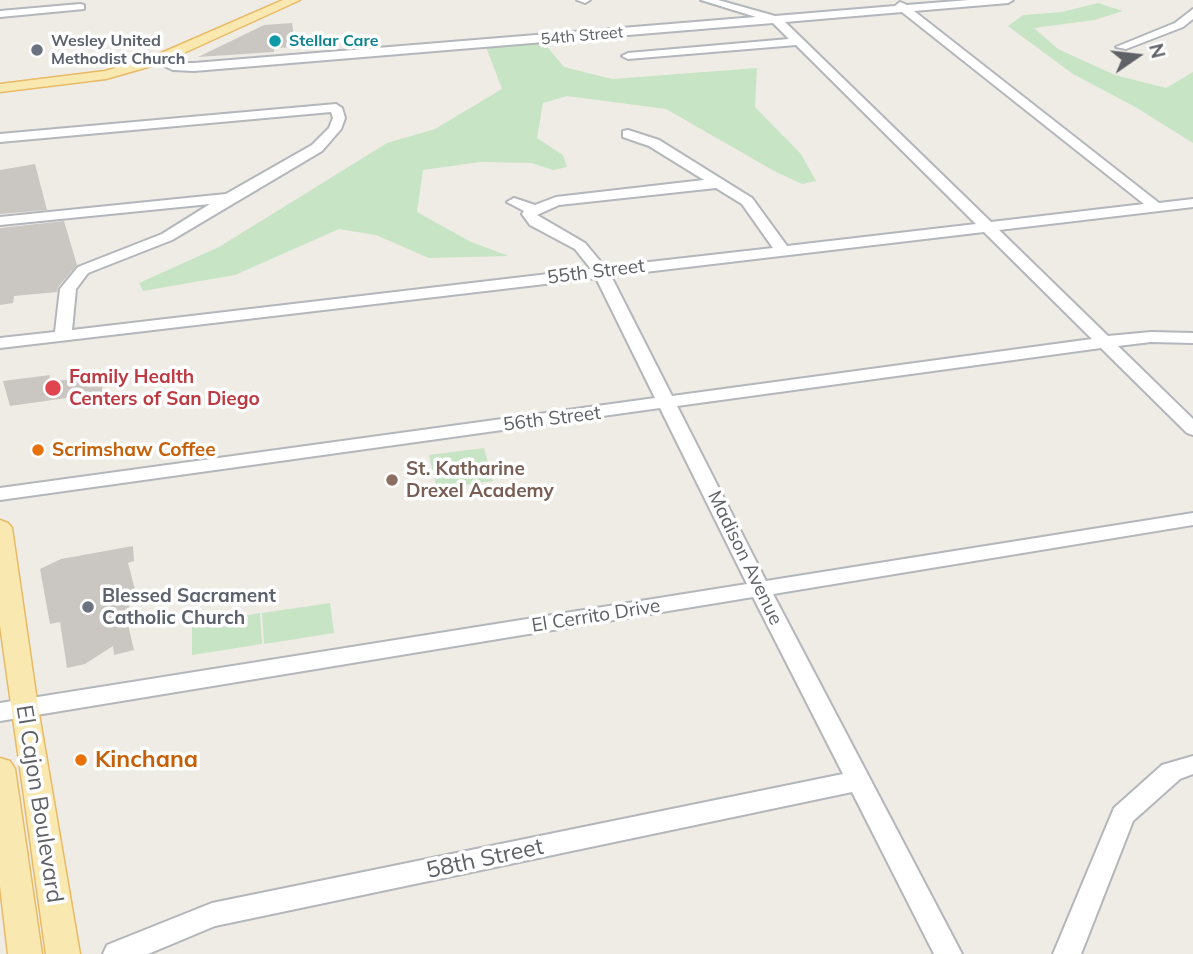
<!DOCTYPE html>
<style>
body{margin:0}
#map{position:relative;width:1193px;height:954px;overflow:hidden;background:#efece6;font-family:Mulish,sans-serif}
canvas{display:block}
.north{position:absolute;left:1102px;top:21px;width:70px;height:70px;-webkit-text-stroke:5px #fff;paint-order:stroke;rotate:76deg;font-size:19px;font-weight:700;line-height:28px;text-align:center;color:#5e6165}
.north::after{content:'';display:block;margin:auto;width:24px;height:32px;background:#5e6165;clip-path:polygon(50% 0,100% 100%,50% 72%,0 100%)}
</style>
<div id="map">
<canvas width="1193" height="954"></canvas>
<div class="north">N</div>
</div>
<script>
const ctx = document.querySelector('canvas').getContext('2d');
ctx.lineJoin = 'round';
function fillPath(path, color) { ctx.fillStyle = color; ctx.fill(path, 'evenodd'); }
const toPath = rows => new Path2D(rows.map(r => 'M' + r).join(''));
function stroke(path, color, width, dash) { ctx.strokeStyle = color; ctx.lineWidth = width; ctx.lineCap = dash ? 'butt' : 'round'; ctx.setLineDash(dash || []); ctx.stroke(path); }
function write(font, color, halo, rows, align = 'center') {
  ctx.font = font + ' Mulish,sans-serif'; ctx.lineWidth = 7; ctx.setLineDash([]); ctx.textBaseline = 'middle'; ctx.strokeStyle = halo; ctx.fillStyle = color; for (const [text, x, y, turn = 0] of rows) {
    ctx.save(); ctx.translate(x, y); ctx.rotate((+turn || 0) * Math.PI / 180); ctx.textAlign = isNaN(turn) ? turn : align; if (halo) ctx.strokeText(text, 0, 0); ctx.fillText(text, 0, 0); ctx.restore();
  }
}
const green = toPath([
 [1098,3,1123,11,1094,20,1034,28,1058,49,1115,75,1166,88,1193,72,1193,143,1137,108,1073,74,1008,26,1023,15,1062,12],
 [544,43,564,67,612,79,757,68,755,107,801,154,816,181,802,184,776,172,666,109,567,96,543,103,537,138,563,155,567,167,553,170,531,163,480,162,423,170,417,212,471,242,509,256,429,258,376,235,339,229,235,275,143,291,139,283,219,247,387,143,435,129,502,89,486,47],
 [484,448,493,481,437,489,429,455],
 [330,603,334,633,264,644,262,613],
 [260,613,262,644,192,655,192,624]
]);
const building = toPath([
 [292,23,296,47,274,48,274,52,198,57,264,25],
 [35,164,47,210,0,214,0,170],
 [64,221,77,265,58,287,57,292,14,296,13,303,0,305,0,228],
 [50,375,49,382,103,375,102,393,10,406,3,381],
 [133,546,134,561,128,563,138,601,128,604,131,610,125,612,134,650,114,655,113,646,85,664,67,668,60,622,50,624,40,569,61,559]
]);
const minor = toPath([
 [577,0,590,0,585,3,577,0],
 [701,0,718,0,775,16,895,6,900,2,907,5,969,0,1013,0,1008,3,914,11,1159,203,1193,199,1193,207,999,230,1108,336,1151,332,1193,333,1193,343,1151,342,1118,346,1193,419,1193,435,1187,433,1101,348,677,406,766,581,1193,513,1193,525,773,594,962,954,934,954,852,792,215,926,148,954,103,954,107,945,212,903,843,774,753,597,0,721,0,703,747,584,660,408,0,500,0,488,655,398,596,278,0,348,0,338,55,332,60,289,78,267,162,234,210,204,0,225,0,217,226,194,312,145,329,128,333,118,331,112,0,142,0,134,336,104,342,108,345,118,341,129,322,151,172,240,88,273,76,289,72,330,591,269,575,249,530,225,522,214,524,211,507,202,514,198,535,205,556,197,704,180,649,146,623,137,623,131,628,130,659,140,752,198,787,246,976,224,796,45,628,59,622,56,628,53,789,39,773,23,194,71,173,70,151,60,157,57,175,63,194,63,756,17,701,0],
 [902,12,1144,204,991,222,785,22,902,12],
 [716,188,742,204,773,248,605,267,585,243,537,215,559,205,716,188],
 [984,232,1092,339,672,396,611,276,984,232],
 [80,4,84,5,84,9,0,17,0,11,80,4],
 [1193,9,1193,19,1183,27,1126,49,1116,47,1175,23,1193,9],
 [1193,756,1193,774,1180,779,1133,821,1081,954,1053,954,1114,808,1162,765,1193,756]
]);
const major = toPath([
 [283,0,300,0,162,63,106,79,0,92,0,84,105,71,152,57,283,0],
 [0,520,8,523,12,528,38,708,80,954,46,954,0,625,0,520],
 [0,758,10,761,15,769,42,954,8,954,0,886,0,758]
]);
const markers = [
 [275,41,7,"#0f9aa8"],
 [37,50,7,"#6b7280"],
 [53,388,9,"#e0444e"],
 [38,450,7,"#e8710a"],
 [392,480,7,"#8d6e63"],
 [88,607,7,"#6b7280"],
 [81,760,7,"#e8710a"]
];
const farStreetnames = [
 ["54th Street",582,36,-5]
];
const farWorshipnames = [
 ["Wesley United",51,41],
 ["Methodist Church",51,59]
];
const farCulturenames = [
 ["Stellar Care",289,41]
];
const streetNames = [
 ["55th Street",596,272,-7],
 ["56th Street",552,419,-7],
 ["Madison Avenue",745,558,64],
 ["El Cerrito Drive",596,616,-9]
];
const healthNames = [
 ["Family Health",69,377],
 ["Centers of San Diego",69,399]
];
const foodNames = [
 ["Scrimshaw Coffee",52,450]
];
const educationNames = [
 ["St. Katharine",406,469],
 ["Drexel Academy",406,491]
];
const worshipNames = [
 ["Blessed Sacrament",102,596],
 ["Catholic Church",102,618]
];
const nearFoodnames = [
 ["Kinchana",95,760]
];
const nearStreetnames = [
 ["El Cajon Boulevard",39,804,81],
 ["58th Street",485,859,-12]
];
fillPath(green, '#c7e4c4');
fillPath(building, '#cac7c2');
stroke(minor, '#b3b6ba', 4);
stroke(major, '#e8ba66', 3);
fillPath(minor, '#fff');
fillPath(major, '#f9e8b0');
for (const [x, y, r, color] of markers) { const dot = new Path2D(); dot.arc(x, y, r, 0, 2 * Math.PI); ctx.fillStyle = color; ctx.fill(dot); stroke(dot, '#fff', 2.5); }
write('16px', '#5e6165', '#fff', farStreetnames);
write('bold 16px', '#5b616d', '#fff', farWorshipnames, 'left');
write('bold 16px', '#0d838f', '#fff', farCulturenames, 'left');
write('19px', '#5e6165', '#fff', streetNames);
write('bold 19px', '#be3a42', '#fff', healthNames, 'left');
write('bold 19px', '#c56008', '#fff', foodNames, 'left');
write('bold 19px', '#785e54', '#fff', educationNames, 'left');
write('bold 19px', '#5b616d', '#fff', worshipNames, 'left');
write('bold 23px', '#c56008', '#fff', nearFoodnames, 'left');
write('23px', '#5e6165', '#fff', nearStreetnames);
</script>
